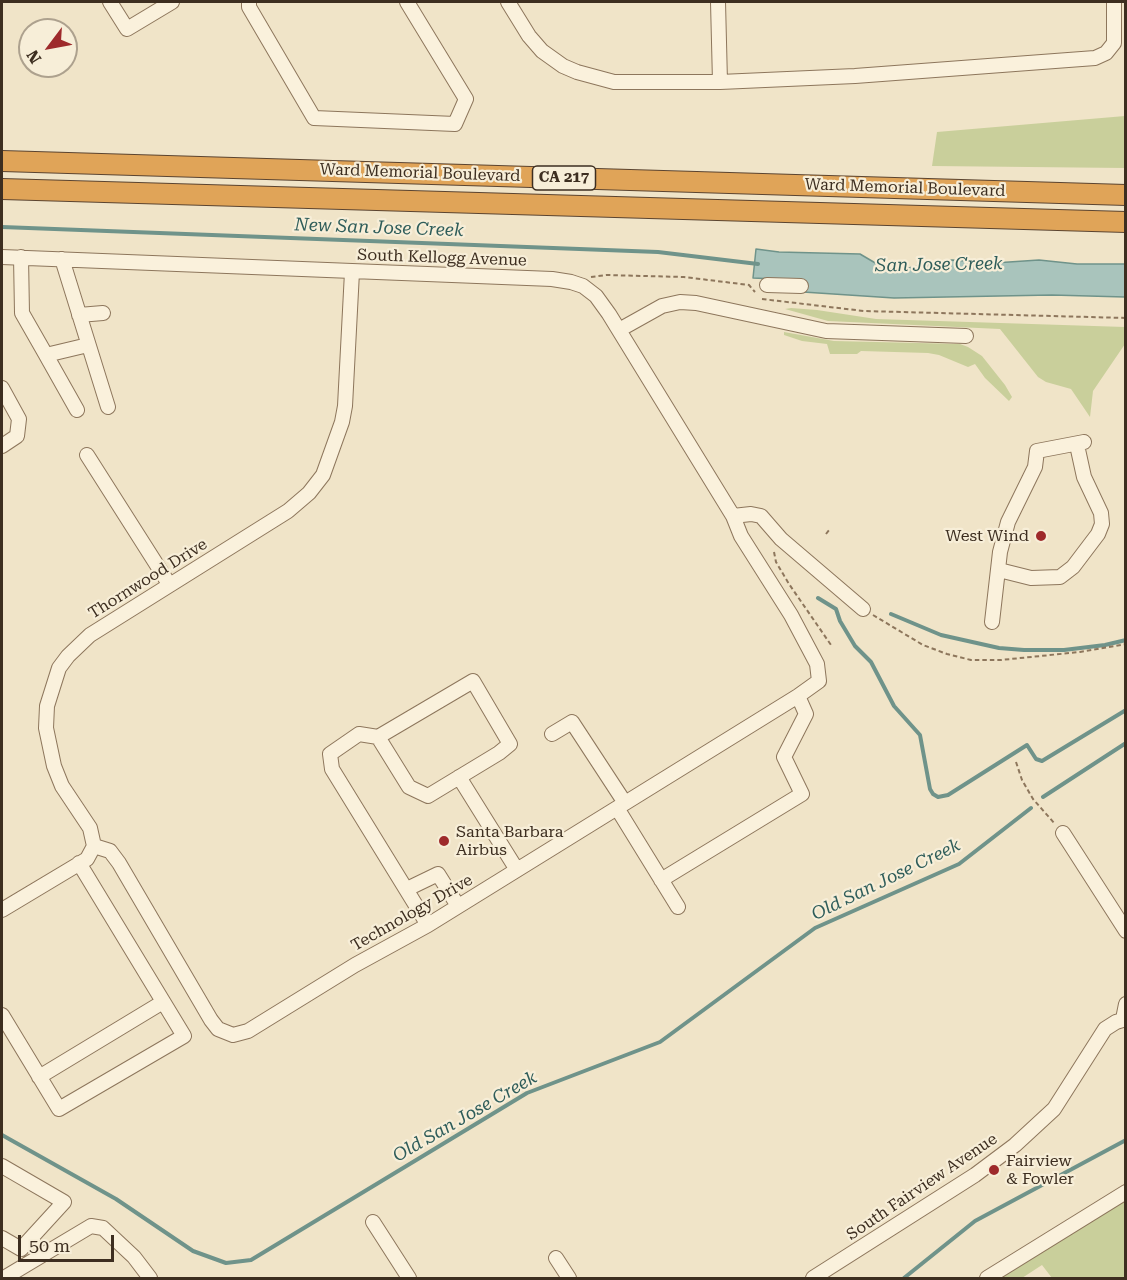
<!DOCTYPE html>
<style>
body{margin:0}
#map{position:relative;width:1127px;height:1280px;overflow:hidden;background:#f0e4c8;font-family:"Roboto Serif",serif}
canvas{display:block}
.frame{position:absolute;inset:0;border:3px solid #3d2e20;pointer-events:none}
.north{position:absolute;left:18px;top:18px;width:60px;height:60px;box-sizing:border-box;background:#f7eed8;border:2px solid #ada18e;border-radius:50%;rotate:238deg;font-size:16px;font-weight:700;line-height:24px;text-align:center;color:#3d2e20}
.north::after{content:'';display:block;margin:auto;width:21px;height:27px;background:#9e2a2b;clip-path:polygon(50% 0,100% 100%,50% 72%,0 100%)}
.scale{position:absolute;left:18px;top:1235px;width:96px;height:27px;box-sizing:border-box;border:3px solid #3d2e20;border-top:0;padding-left:8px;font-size:18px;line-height:21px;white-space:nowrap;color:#3d2e20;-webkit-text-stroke:4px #f7eed8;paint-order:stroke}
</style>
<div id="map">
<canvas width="1127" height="1280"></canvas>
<div class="frame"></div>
<div class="north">N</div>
<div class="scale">50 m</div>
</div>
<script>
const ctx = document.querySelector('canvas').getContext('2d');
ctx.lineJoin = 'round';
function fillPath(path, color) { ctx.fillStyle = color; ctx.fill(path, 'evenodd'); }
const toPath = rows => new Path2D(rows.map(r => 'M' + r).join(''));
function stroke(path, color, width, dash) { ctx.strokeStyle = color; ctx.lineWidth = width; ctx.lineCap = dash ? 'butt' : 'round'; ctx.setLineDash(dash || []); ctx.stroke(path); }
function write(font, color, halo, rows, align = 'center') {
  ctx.font = font + ' "Roboto Serif",serif'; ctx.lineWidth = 4.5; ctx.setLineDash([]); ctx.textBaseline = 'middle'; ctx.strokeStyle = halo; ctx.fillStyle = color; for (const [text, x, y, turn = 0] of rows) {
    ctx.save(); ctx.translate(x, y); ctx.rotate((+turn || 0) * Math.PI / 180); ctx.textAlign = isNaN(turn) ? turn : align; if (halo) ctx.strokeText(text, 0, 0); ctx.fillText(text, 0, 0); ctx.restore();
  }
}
const green = toPath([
 [1125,116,1125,168,932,166,937,132],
 [791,308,817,310,876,319,1125,327,1125,344,1093,391,1090,417,1071,389,1046,382,1038,377,1000,329,828,321,785,309],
 [784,332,834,341,960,344,968,347,982,356,1005,385,1012,397,1009,401,985,378,975,364,968,367,939,355,928,353,861,351,857,354,830,354,827,344,802,341,784,335],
 [1125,1200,1125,1278,1052,1278,1042,1265,1022,1278,999,1278]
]);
const water = toPath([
 [756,249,779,252,860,254,877,264,897,270,952,260,994,263,1039,260,1077,264,1125,264,1125,297,1052,295,894,298,803,292,775,279,753,278,756,249]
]);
const stream = toPath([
 [2,227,658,252,758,264],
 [818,598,836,609,840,621,855,646,871,662,894,706,920,735,930,789,933,794,938,797,948,795,1027,745,1036,759,1042,761,1126,710],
 [891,614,941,635,999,648,1024,650,1064,650,1105,645,1126,640],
 [1043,797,1126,743],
 [2,1135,116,1199,193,1251,226,1263,251,1260,527,1093,660,1042,815,928,959,864,1031,808],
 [904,1278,975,1221,1126,1140]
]);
const path = toPath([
 [591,277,606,275,684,277,749,285,755,292],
 [762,299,864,311,1126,318],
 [826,534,830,529],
 [774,552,776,562,789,584,831,645],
 [873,615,923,645,947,654,971,660,1001,660,1080,652,1126,644],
 [1016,762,1022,780,1033,799,1055,824]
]);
const minor = toPath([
 [110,2,127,29,172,2],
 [249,2,249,7,314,118,455,124,466,99,407,2],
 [508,2,529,36,542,51,563,66,577,72,614,82,720,82,855,76,1095,58,1106,53,1114,43,1114,2],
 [718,2,720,82],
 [2,257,552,279,571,282,583,286,596,296,609,314,733,516,741,536,791,615,817,664,819,681,798,696,428,925,355,965,248,1031,233,1035,218,1029,211,1020,119,863,110,851,94,846,90,828,62,786,54,766,46,728,47,706,59,668,68,656,90,635,288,511,309,493,323,475,342,422,345,406,352,272],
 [21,257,22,313,46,355],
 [62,259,108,407],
 [767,285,801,286],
 [79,315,103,313],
 [619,330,662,306,680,302,696,303,826,331,966,336],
 [2,388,19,419,17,436,2,446],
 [77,410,46,355,88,345],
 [87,455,169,584],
 [733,516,751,514,761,516,781,539,863,609],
 [999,570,1031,578,1060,577,1073,567,1098,534,1102,524,1101,513,1084,477,1077,445],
 [992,622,1000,552,1008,522,1035,467,1037,451,1084,442],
 [552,734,572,722,625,803],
 [378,737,409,787,428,796,499,753,510,744,473,681,378,737,359,734,330,754,332,769,428,925],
 [459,777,517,870],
 [617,808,678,907],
 [1063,833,1126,931],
 [661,880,802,794,784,757,806,714,798,696],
 [407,889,438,874,458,906],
 [2,910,87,859,94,846],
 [2,1015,59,1109,184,1036,79,863],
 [1123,1019,1126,1004],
 [39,1077,163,1002],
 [2,1166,64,1202,21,1249,2,1238],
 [373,1222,409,1278],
 [556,1258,569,1278],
 [4,1278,91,1226,103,1228,134,1257,150,1278],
 [813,1278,975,1175,1015,1145,1054,1109,1105,1029,1116,1022,1126,1019],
 [987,1278,1126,1192]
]);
const highway = toPath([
 [2,161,1126,195],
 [2,189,1126,222]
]);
const markers = [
 [1041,536,6,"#9e2a2b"],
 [444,841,6,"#9e2a2b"],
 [994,1170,6,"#9e2a2b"]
];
const shields = [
 [564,178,63]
];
const shieldNames = [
 ["CA 217",564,178]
];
const streetNames = [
 ["Ward Memorial Boulevard",420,173,2],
 ["Ward Memorial Boulevard",905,188,2],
 ["South Kellogg Avenue",442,258,2],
 ["Thornwood Drive",148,579,-32],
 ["Technology Drive",412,913,-30],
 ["South Fairview Avenue",922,1187,-34]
];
const poiNames = [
 ["West Wind",1029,536,"right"],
 ["Santa Barbara",456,832],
 ["Airbus",456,850],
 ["Fairview",1006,1161],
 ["& Fowler",1006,1179]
];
const waterNames = [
 ["New San Jose Creek",379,228,2],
 ["San Jose Creek",939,265,-1],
 ["Old San Jose Creek",886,880,-26],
 ["Old San Jose Creek",465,1117,-30]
];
fillPath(green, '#c9cf9b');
fillPath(water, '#a9c4bc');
stroke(water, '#6f938a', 1.5);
stroke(stream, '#6f938a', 4);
stroke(minor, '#8d765c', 16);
stroke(highway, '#5b4430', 22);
stroke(path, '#8d765c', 2, [4.5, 3]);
stroke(minor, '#faf1dc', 14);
stroke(highway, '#e0a458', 20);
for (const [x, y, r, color] of markers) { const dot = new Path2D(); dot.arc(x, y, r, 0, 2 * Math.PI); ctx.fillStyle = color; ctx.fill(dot); stroke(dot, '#f7eed8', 2); }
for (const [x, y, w] of shields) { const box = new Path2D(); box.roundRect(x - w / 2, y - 12, w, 24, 4.5); ctx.fillStyle = '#f7eed8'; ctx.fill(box); stroke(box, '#3d2e20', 1.5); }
write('bold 15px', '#3d2e20', null, shieldNames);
write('16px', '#3d2e20', '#f7eed8', streetNames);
write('16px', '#3d2e20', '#f7eed8', poiNames, 'left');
write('italic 18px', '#2f5d5a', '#f7eed8', waterNames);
</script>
